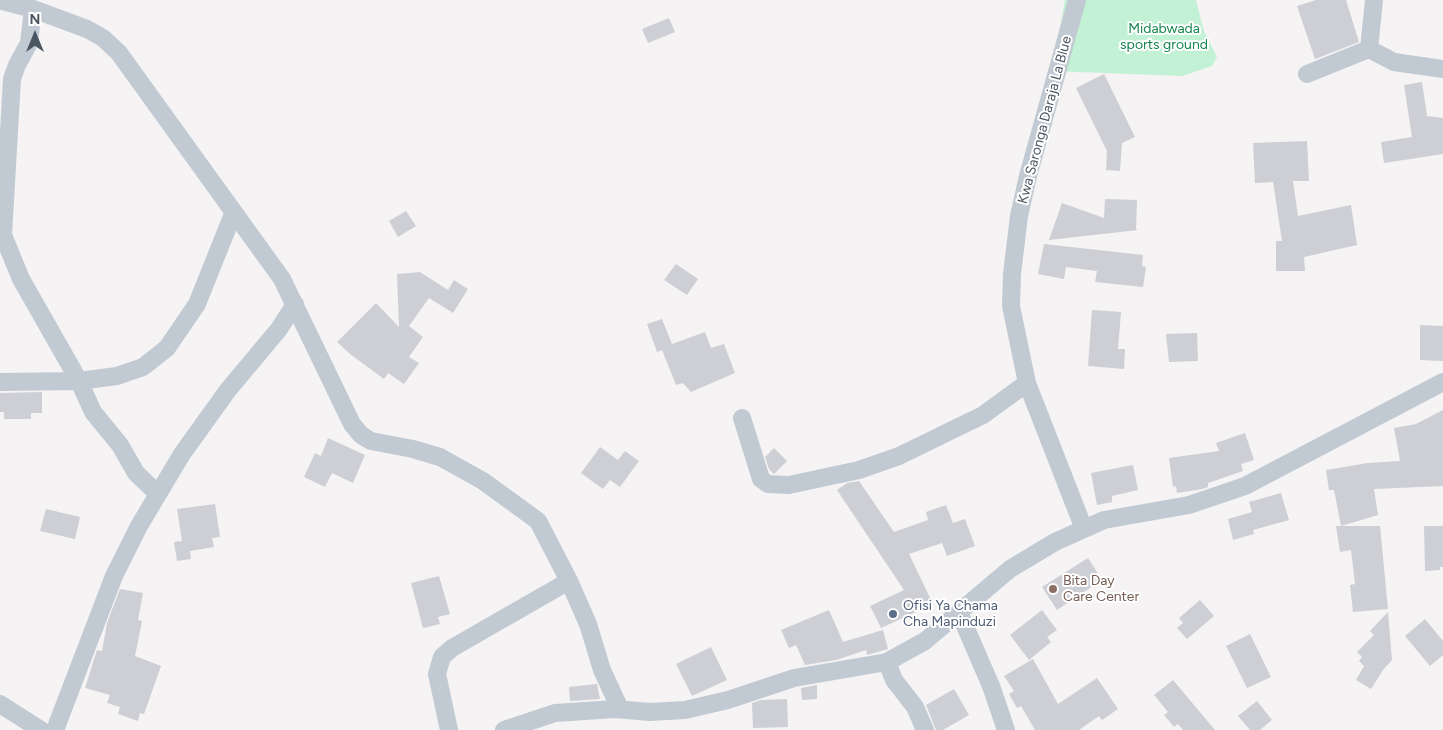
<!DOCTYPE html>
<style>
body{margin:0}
#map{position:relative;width:1443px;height:730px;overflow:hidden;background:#f5f3f3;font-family:Figtree,sans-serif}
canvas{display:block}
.north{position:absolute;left:10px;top:10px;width:50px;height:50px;-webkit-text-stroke:4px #fff;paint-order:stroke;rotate:0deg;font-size:14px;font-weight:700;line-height:20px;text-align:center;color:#4a5661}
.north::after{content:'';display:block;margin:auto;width:18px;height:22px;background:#4a5661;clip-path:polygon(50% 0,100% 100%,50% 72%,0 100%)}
</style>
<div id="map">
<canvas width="1443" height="730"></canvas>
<div class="north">N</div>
</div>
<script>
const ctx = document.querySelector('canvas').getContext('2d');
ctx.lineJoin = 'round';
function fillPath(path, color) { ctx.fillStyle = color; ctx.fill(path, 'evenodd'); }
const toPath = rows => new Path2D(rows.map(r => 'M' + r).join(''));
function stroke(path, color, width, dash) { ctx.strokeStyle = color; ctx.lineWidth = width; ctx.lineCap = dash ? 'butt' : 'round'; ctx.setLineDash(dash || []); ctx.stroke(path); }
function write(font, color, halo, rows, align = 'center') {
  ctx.font = font + ' Figtree,sans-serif'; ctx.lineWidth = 4; ctx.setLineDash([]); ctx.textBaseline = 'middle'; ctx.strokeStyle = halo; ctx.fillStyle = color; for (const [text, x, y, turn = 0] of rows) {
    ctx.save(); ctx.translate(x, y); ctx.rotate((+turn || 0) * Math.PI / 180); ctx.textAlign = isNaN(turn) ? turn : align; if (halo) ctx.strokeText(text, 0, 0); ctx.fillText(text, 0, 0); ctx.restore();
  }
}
const green = toPath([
 [1065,0,1196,0,1204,31,1217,57,1212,66,1182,76,1052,71]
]);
const building = toPath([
 [1316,0,1346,0,1359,42,1315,59,1297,6],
 [669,18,675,32,648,43,642,29],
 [1104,74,1135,137,1122,143,1120,171,1106,170,1107,151,1076,88],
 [1422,82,1427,116,1443,118,1443,154,1384,163,1381,142,1412,137,1404,85],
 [1307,141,1309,181,1293,181,1298,216,1351,205,1357,245,1304,257,1305,271,1276,271,1276,241,1282,241,1273,182,1255,183,1253,143],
 [1105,199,1137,200,1136,229,1138,230,1049,240,1062,203,1104,218],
 [406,211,416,226,398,237,389,221],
 [1044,244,1143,255,1142,266,1146,267,1143,287,1095,282,1097,271,1066,267,1064,279,1038,274],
 [676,264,698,279,687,295,664,280],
 [420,272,448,290,454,280,468,289,453,313,429,298,409,326,423,337,409,357,419,363,404,384,388,373,384,379,350,354,337,342,376,303,399,327,397,274],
 [1092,310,1121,312,1118,349,1125,349,1124,369,1088,366],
 [662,319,672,344,705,332,711,348,724,344,735,373,691,392,683,383,676,385,662,350,657,352,647,324],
 [1420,325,1443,326,1443,361,1420,360],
 [1197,333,1198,361,1169,362,1166,334],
 [42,392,42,413,31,413,31,419,4,419,4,412,0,412,0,393],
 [1443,410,1443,486,1374,489,1378,515,1341,526,1334,490,1329,490,1326,470,1368,463,1400,461,1394,428,1416,424],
 [1245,433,1254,460,1241,464,1243,471,1208,483,1208,487,1202,489,1177,493,1176,486,1173,487,1169,458,1219,451,1216,443],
 [328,438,365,455,353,483,332,473,325,487,304,477,315,453,321,456],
 [600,447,618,460,625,451,639,461,620,487,610,480,603,489,581,473],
 [774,448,787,461,774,474,769,469,765,457],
 [1133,465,1138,490,1112,496,1112,502,1097,505,1091,473],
 [859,481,894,532,928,520,926,512,946,505,953,523,965,519,975,546,947,556,942,543,909,554,933,604,881,628,870,606,904,590,837,490,847,483],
 [1281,493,1289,520,1253,530,1254,534,1233,540,1228,519,1252,512,1249,502],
 [215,504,220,537,212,538,214,547,190,551,191,559,177,561,174,542,182,541,177,509],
 [46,509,80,517,75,539,40,531],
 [1336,526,1380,526,1388,609,1353,612,1350,585,1355,584,1351,550,1340,552],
 [1424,526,1443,526,1443,567,1440,567,1440,570,1425,571],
 [1088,558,1102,580,1057,610,1042,587],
 [439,576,450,614,438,617,440,624,423,628,411,583],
 [120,589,143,593,138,620,142,621,135,656,161,666,144,714,140,713,138,721,118,714,120,707,107,703,110,695,85,688,97,650,102,651,107,623],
 [1200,600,1214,616,1187,639,1177,628,1183,623,1179,618],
 [829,610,843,642,883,630,888,649,867,655,866,650,836,660,805,665,796,645,789,648,781,630],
 [1042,610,1057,630,1047,637,1051,642,1029,660,1010,635],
 [1388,612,1392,660,1383,670,1371,689,1356,680,1364,666,1359,661,1362,657,1357,652,1374,635,1370,631],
 [1425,619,1443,641,1443,655,1430,666,1405,636],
 [1250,634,1271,677,1247,688,1226,646],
 [711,647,727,680,692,696,676,664],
 [1033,659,1058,704,1097,678,1118,709,1102,720,1099,716,1079,730,1035,730,1021,706,1017,708,1009,694,1014,691,1004,676],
 [1173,680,1215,730,1183,730,1178,724,1174,727,1164,715,1168,712,1154,695],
 [597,684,600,699,570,701,569,687],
 [817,685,817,699,802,700,801,688],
 [954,689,969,715,943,730,936,730,926,705],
 [787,699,788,727,753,728,752,703,761,700],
 [1257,701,1272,720,1260,730,1250,730,1238,716]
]);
const minor = toPath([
 [1077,0,1028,176,1019,216,1012,274,1011,306,1027,383,1084,529],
 [2,1,33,9,87,29,103,38,119,53,282,279,352,424,361,435,371,441,413,449,440,457,483,481,538,521,569,581,588,624,602,670,620,709],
 [33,9,29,43,17,65,12,79,3,235,21,279,79,381,93,412,120,445,136,473,158,494],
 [1369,49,1394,62,1443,69],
 [1307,74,1369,49,1374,0],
 [0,382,79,381,117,376,143,367,167,348,197,304,233,214],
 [742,418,761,479,768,484,789,485,859,470,899,456,983,415,1027,383],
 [959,612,991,686,1006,730],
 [887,662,894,680,915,707,925,730],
 [0,704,41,730],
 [55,730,114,576,139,526,182,454,228,390,279,329,295,304],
 [449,730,437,674,442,657,452,648,569,581],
 [504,730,555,713,615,709,650,712,685,710,728,700,794,678,887,662,925,641,1010,569,1055,542,1104,520,1189,505,1245,486,1443,382]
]);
const markers = [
 [1053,589,5,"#8d6e63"],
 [893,614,5,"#5c6f8a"]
];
const parkNames = [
 ["Midabwada",1164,29],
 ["sports ground",1164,45]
];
const streetNames = [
 ["Kwa Saronga Daraja La Blue",1045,120,-75]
];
const educationNames = [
 ["Bita Day",1063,581],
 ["Care Center",1063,597]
];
const serviceNames = [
 ["Ofisi Ya Chama",903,606],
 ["Cha Mapinduzi",903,622]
];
fillPath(green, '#c3f1d5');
fillPath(building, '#cdcfd5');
stroke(minor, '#c1cad2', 18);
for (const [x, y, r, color] of markers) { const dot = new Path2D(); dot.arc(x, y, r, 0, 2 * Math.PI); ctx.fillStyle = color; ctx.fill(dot); stroke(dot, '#fff', 2); }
write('14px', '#17864f', '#fff', parkNames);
write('14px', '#4a5661', '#fff', streetNames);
write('14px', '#785e54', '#fff', educationNames, 'left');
write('14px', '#4e5e75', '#fff', serviceNames, 'left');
</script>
